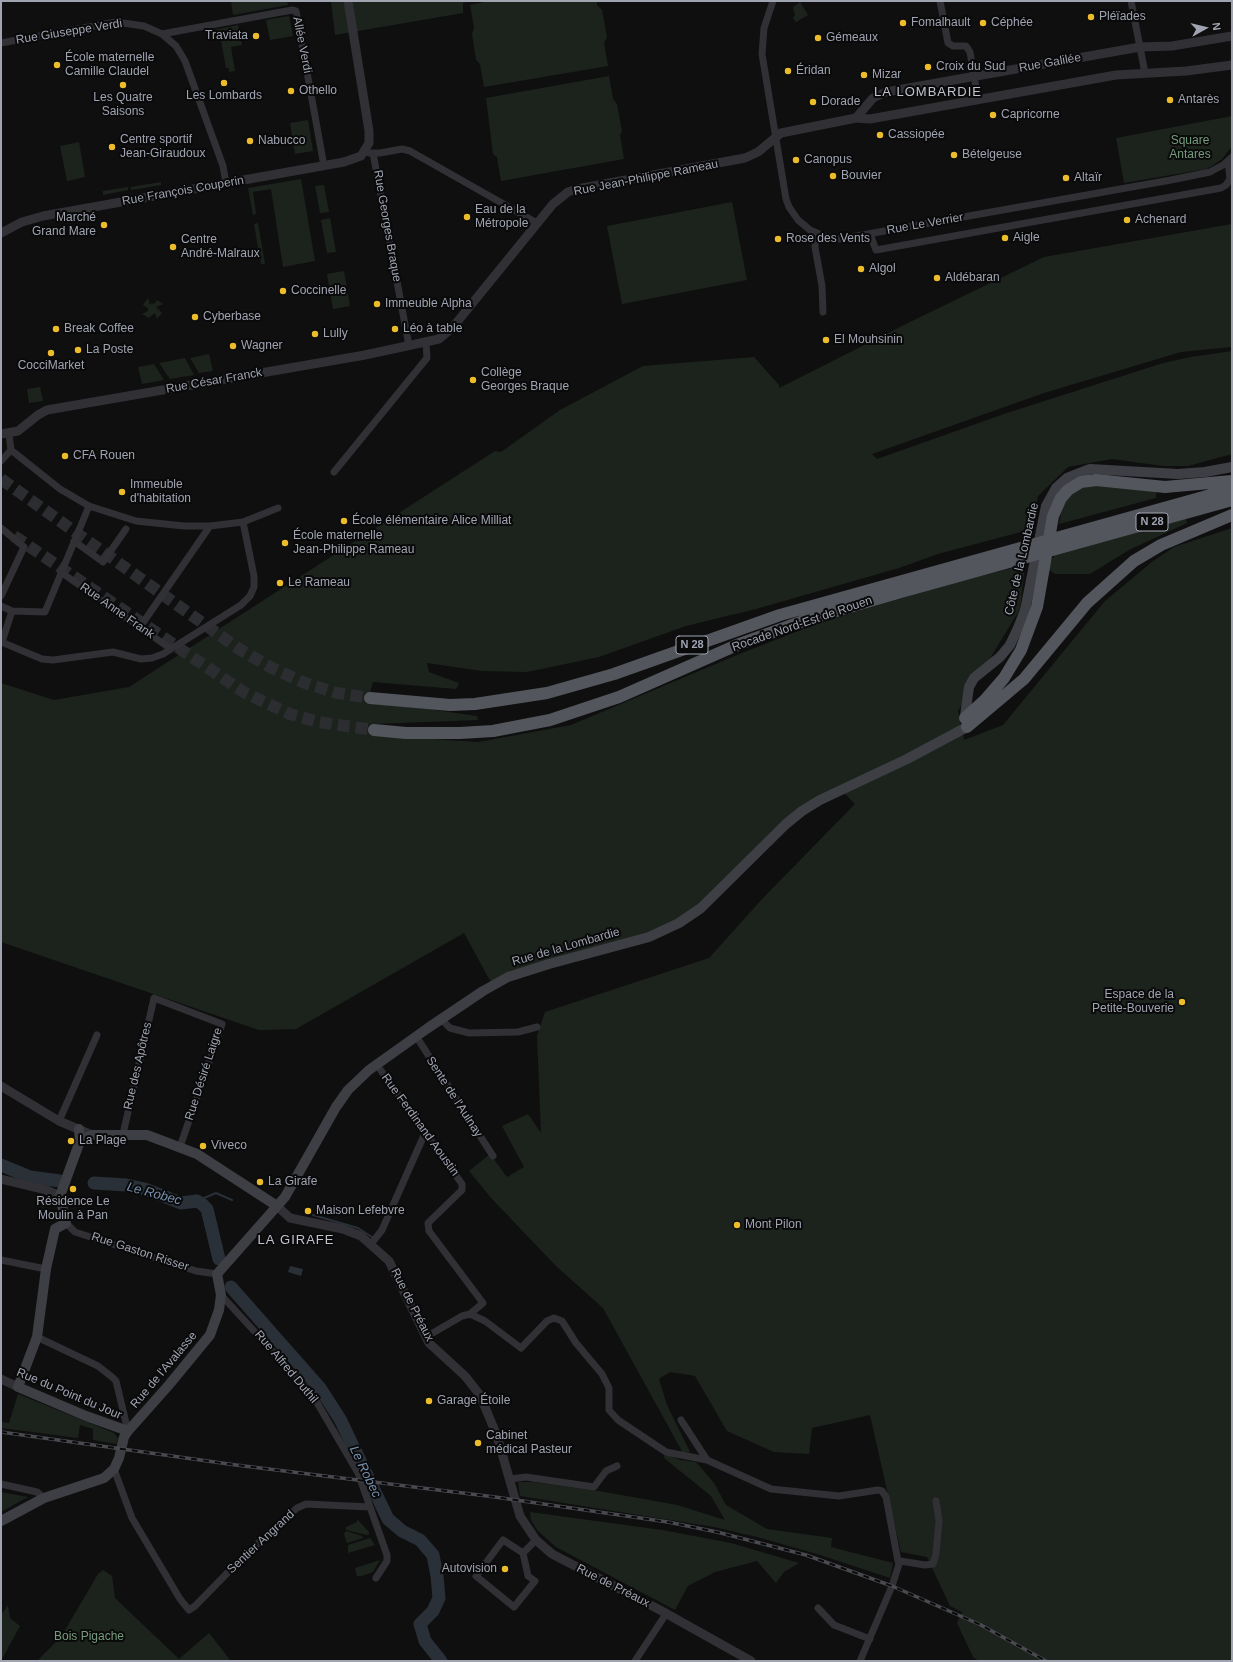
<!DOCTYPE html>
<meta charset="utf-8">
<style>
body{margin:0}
#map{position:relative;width:1233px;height:1662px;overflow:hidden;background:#0f0f10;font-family:Arial,sans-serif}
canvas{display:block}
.frame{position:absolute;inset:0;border:2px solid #a0a4b1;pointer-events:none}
.north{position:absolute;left:1185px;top:8px;width:40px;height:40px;-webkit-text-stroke:3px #0a0a0b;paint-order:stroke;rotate:82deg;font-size:11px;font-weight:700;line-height:16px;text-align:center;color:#a0a4b1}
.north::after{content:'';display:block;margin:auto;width:14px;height:18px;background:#a0a4b1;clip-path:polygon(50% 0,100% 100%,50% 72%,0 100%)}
</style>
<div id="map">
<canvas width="1233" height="1662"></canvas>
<div class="frame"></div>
<div class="north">N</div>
</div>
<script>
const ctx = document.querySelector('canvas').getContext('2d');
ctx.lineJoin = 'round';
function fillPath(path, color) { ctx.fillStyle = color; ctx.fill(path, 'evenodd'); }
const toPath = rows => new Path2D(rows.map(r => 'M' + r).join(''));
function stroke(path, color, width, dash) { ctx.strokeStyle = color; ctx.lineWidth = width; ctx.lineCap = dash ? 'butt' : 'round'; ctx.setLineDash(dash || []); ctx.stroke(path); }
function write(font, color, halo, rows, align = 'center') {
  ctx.font = font + ' Arial,sans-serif'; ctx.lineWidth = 4; ctx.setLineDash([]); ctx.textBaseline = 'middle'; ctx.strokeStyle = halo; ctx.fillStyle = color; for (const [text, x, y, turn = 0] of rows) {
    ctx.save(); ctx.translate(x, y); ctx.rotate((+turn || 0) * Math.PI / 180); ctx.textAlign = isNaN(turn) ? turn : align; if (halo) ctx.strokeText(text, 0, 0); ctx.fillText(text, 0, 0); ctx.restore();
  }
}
const green = toPath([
 [231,1,287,1,288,5,233,15],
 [331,1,470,1,463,3,463,13,335,35],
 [489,1,597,1,597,5,602,10,607,37,604,43,608,66,484,87,480,64,476,60,472,34,474,28,470,5],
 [800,2,808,15,796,22,793,18,795,15,793,7],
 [289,16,293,36,270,40,266,20],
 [238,25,242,45,231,47,235,71,229,72,229,68,226,68,220,35,215,36,214,30],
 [609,76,613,99,617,104,622,131,620,135,624,159,501,181,497,157,493,154,486,98],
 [1232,116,1232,146,1222,159,1212,166,1206,169,1124,183,1116,138],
 [308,120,313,151,295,154,290,123],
 [79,142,85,177,67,181,60,146],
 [301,179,315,261,283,267,271,189,253,192,256,214,253,215,248,188],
 [161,182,161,185,131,190,131,187],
 [324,185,329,212,320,213,315,186],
 [128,187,128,190,103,195,103,191],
 [732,202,747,280,622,304,607,226],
 [330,218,336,252,327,253,321,220],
 [258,223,265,264,261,264,254,224],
 [1232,224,1232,347,1181,352,1044,393,872,454,877,459,1004,414,1163,363,1191,357,1232,351,1232,454,1188,466,1163,466,1112,459,1068,467,1038,496,1032,529,938,554,899,568,756,609,686,626,599,657,527,672,482,671,427,663,429,672,459,683,456,689,373,682,367,703,428,709,477,716,478,720,373,724,374,735,478,742,571,725,737,655,816,624,955,582,1025,565,1020,609,958,711,964,740,1003,725,1105,601,1153,561,1174,547,1232,528,1232,1661,979,1661,973,1657,957,1623,962,1612,950,1606,927,1557,901,1552,870,1415,812,1428,809,1454,774,1452,727,1431,695,1376,670,1372,659,1379,667,1405,690,1452,683,1453,603,1308,556,1266,492,1199,469,1171,490,1154,507,1177,524,1167,502,1126,528,1114,541,1133,537,1036,545,1012,709,958,763,898,855,804,842,791,798,817,690,919,493,986,464,933,296,1029,259,1030,1,942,1,683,54,700,129,687,495,451,501,452,560,410,643,366,754,357,779,385,779,388,912,321,1044,257],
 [344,271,350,306,333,309,327,274],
 [148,298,150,305,152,303,154,304,157,300,163,304,156,307,162,313,157,319,155,313,149,318,142,314,148,311,148,308,143,305],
 [209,354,213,371,199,373,190,358],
 [185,358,194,375,170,379,159,363],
 [154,364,164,380,142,384,138,367],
 [40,387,43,401,29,403,27,389],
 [1088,485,1156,490,1156,498,1059,524,1061,513,1067,499,1075,491],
 [1186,519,1187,523,1129,550,1090,574,1055,574,1049,570,1050,562,1056,553],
 [18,1394,114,1433,118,1438,117,1444,93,1440,93,1429,80,1425,78,1438,1,1428,1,1422,9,1423],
 [665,1453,680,1460,696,1462,714,1483,726,1505,767,1529,832,1538,831,1547,893,1563,890,1578,817,1554,757,1537,714,1527,520,1496,518,1482,533,1482,599,1491,677,1505,725,1520,711,1496,664,1458],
 [1,1492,28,1497,1,1512],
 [530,1512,662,1530,731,1543,799,1563,784,1572,776,1583,757,1561,715,1572,688,1586,675,1610,556,1547,537,1530,531,1520],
 [357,1519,369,1532,369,1534,367,1535,346,1530,346,1527,357,1522],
 [346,1531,362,1536,363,1538,347,1543,344,1534],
 [370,1538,375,1545,348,1553,348,1545],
 [380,1560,373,1572,362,1576,357,1576,355,1568],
 [103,1570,112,1576,115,1598,179,1659,209,1633,231,1661,37,1661,61,1637,98,1574],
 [8,1605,10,1618,20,1626,1,1661,1,1615]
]);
const water = toPath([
 [290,1266,303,1269,301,1276,288,1272]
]);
const stream = toPath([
 [197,1201,216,1193,232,1200],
 [313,1215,358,1228,372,1237]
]);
const river = toPath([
 [1,1165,30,1177,60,1181],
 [94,1183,126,1185,145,1189,181,1203,197,1201,202,1204,207,1209,219,1259],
 [231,1287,320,1388,340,1419,388,1519,402,1531,420,1540,433,1555,437,1576,439,1598,433,1611,420,1624,425,1641,441,1661]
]);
const trunkTunnel = toPath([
 [1,479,239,649,272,668,305,683,337,693,370,698],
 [14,536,245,693,290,714,318,722,374,730]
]);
const minor = toPath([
 [773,1,764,28,762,54,786,199,789,207,798,220,810,230,824,236,840,239,851,237,1171,180,1210,172,1223,165,1232,157],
 [940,1,948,43,953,46,966,46,970,52,978,100],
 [1131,1,1145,73],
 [162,34,292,10,296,11,324,166],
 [1,43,116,22,144,26,162,34,176,46,185,61,223,166,226,183],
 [369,153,380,153,402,149,410,151,537,223],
 [373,153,409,346],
 [816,234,815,247,822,286,823,312],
 [870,234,876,250,1221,188,1226,185,1230,179,1228,161],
 [9,434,11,450,60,489,89,506,136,521,184,526,210,526,243,522,278,508],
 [1,461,11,450],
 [334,472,427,358,426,343],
 [1,528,24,547,1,596],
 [74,541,103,562,126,529],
 [62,573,171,649],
 [1,606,12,611,45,612,89,506],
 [140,627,210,526],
 [1,642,42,659,53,660,113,652,141,659,152,658,163,654,241,605,250,596,254,587,254,576,243,522],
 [2,642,12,611],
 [441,1019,450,1028,469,1033,518,1032,537,1027],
 [416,1036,493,1156],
 [377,1065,462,1184,462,1190,428,1223,429,1231,483,1303,470,1314],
 [59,1121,97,1035],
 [123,1134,154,998,222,1024,180,1147],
 [66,1223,75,1232,196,1271,217,1274],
 [371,1244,382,1230,425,1133],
 [1,1260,46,1269],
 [221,1295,312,1394,358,1473,387,1555,387,1561,376,1578],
 [37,1337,98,1366,112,1377,116,1381,128,1431],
 [426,1337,462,1316,470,1314,485,1321,521,1348,547,1321,554,1318,562,1321,576,1343,602,1374,609,1388,609,1410,618,1420,666,1452,707,1460,771,1489,839,1496,878,1490,882,1491,886,1497,898,1561,900,1561],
 [681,1420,707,1460],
 [114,1469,132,1518,180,1599,189,1610,195,1606,245,1555,297,1508,306,1504,370,1507],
 [510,1479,526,1477,594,1487,606,1471,617,1466],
 [1,1484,37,1492,44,1498],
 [523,1553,503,1540,476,1576,514,1607,535,1581,528,1576,523,1553,536,1540],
 [900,1561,925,1565,933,1564,936,1554,939,1521,936,1501],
 [818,1608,834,1625,870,1639],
 [635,1661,666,1614],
 [860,1661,892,1586,900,1561]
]);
const tertiary = toPath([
 [856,118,873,98,886,92,1140,47,1172,46,1232,36],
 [1,233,22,222,43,216,344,162,361,156,369,143,369,131,348,1],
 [1,434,18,431,38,415,47,410,365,355,439,339,453,327,553,204,568,192,577,189,745,158,758,152,781,133,856,118,870,119,1116,75,1186,71,1232,65],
 [1,1086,59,1121,92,1135],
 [1,1179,46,1190,60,1196],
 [277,1206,290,1218,343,1229,361,1236,389,1261,429,1343,465,1376,480,1395,497,1436,520,1516,536,1540,552,1554,660,1610,751,1661],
 [1,1379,18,1387]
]);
const secondary = toPath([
 [79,1129,80,1141,60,1196,66,1223,55,1229,46,1269,37,1337,18,1387,86,1416,128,1431],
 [80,1141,92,1135,147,1135,197,1154,277,1206],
 [1,1521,44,1498,104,1478,114,1469,119,1458,124,1437,128,1431,168,1386,210,1335,219,1310,221,1295,217,1274,285,1197,336,1107,348,1090,369,1070,428,1028,483,991,508,977,549,964,649,937,679,923,701,908,786,824,802,811,820,800,907,759,967,727,965,716,969,687,974,678,1000,657,1010,645,1018,628,1025,610,1046,506,1056,488,1067,478,1090,469,1178,474,1205,472,1232,467]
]);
const trunk = toPath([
 [370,698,450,705,475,704,547,693,614,674,780,615,1232,489],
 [965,718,985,700,1004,678,1021,650,1037,607,1053,516,1061,498,1068,490,1081,482,1096,480,1165,487,1232,481],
 [967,727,1024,679,1087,603,1134,561,1161,545,1232,515],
 [374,730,406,733,460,733,493,731,550,720,619,697,737,645,809,619,901,592,1232,500]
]);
const rail = toPath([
 [1,1432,236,1465,495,1497,668,1522,717,1532,806,1555,892,1586,981,1625,1046,1661]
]);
const markers = [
 [1091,17,4,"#ecbc2b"],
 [903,23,4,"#ecbc2b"],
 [983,23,4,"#ecbc2b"],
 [256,36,4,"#ecbc2b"],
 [818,38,4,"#ecbc2b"],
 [57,65,4,"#ecbc2b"],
 [928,67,4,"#ecbc2b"],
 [788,71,4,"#ecbc2b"],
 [864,75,4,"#ecbc2b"],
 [224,83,4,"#ecbc2b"],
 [123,85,4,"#ecbc2b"],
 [291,91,4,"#ecbc2b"],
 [1170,100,4,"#ecbc2b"],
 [813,102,4,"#ecbc2b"],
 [993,115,4,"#ecbc2b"],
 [880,135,4,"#ecbc2b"],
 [250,141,4,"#ecbc2b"],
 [112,147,4,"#ecbc2b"],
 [954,155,4,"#ecbc2b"],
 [796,160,4,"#ecbc2b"],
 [833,176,4,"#ecbc2b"],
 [1066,178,4,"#ecbc2b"],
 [467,217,4,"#ecbc2b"],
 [1127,220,4,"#ecbc2b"],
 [104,225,4,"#ecbc2b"],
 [1005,238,4,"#ecbc2b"],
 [778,239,4,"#ecbc2b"],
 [173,247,4,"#ecbc2b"],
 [861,269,4,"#ecbc2b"],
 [937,278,4,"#ecbc2b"],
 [283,291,4,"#ecbc2b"],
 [377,304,4,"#ecbc2b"],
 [195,317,4,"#ecbc2b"],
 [56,329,4,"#ecbc2b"],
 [395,329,4,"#ecbc2b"],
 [315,334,4,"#ecbc2b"],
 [826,340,4,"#ecbc2b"],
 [233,346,4,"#ecbc2b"],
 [78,350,4,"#ecbc2b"],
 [51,353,4,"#ecbc2b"],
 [473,380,4,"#ecbc2b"],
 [65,456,4,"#ecbc2b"],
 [122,492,4,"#ecbc2b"],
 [344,521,4,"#ecbc2b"],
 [285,543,4,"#ecbc2b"],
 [280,583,4,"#ecbc2b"],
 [1182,1002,4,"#ecbc2b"],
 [71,1141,4,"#ecbc2b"],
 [203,1146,4,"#ecbc2b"],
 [260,1182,4,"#ecbc2b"],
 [73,1189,4,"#ecbc2b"],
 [308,1211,4,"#ecbc2b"],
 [737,1225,4,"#ecbc2b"],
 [429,1401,4,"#ecbc2b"],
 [478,1443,4,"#ecbc2b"],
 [505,1569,4,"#ecbc2b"]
];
const shields = [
 [1152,522,32],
 [692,645,32]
];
const shieldNames = [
 ["N 28",1152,522],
 ["N 28",692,645]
];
const poiNames = [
 ["Pléïades",1099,17],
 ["Fomalhault",911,23],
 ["Céphée",991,23],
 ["Traviata",248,36,"right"],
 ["Gémeaux",826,38],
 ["École maternelle",65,58],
 ["Camille Claudel",65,72],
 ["Croix du Sud",936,67],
 ["Éridan",796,71],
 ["Mizar",872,75],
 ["Othello",299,91],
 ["Les Lombards",224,96,"center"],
 ["Les Quatre",123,98,"center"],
 ["Saisons",123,112,"center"],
 ["Antarès",1178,100],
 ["Dorade",821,102],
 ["Capricorne",1001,115],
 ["Cassiopée",888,135],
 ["Centre sportif",120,140],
 ["Jean-Giraudoux",120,154],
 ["Nabucco",258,141],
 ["Bételgeuse",962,155],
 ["Canopus",804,160],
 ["Bouvier",841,176],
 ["Altaïr",1074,178],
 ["Eau de la",475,210],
 ["Métropole",475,224],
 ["Marché",96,218,"right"],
 ["Grand Mare",96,232,"right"],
 ["Achenard",1135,220],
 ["Aigle",1013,238],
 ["Rose des Vents",786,239],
 ["Centre",181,240],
 ["André-Malraux",181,254],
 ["Algol",869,269],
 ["Aldébaran",945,278],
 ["Coccinelle",291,291],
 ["Immeuble Alpha",385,304],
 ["Cyberbase",203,317],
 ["Break Coffee",64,329],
 ["Léo à table",403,329],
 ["Lully",323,334],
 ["El Mouhsinin",834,340],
 ["Wagner",241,346],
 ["La Poste",86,350],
 ["CocciMarket",51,366,"center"],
 ["Collège",481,373],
 ["Georges Braque",481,387],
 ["CFA Rouen",73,456],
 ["Immeuble",130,485],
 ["d'habitation",130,499],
 ["École élémentaire Alice Milliat",352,521],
 ["École maternelle",293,536],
 ["Jean-Philippe Rameau",293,550],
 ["Le Rameau",288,583],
 ["Espace de la",1174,995,"right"],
 ["Petite-Bouverie",1174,1009,"right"],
 ["La Plage",79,1141],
 ["Viveco",211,1146],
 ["La Girafe",268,1182],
 ["Résidence Le",73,1202,"center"],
 ["Moulin à Pan",73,1216,"center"],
 ["Maison Lefebvre",316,1211],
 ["Mont Pilon",745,1225],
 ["Garage Étoile",437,1401],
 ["Cabinet",486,1436],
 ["médical Pasteur",486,1450],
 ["Autovision",497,1569,"right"]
];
const streetNames = [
 ["Rue Giuseppe Verdi",69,32,-9],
 ["Allée Verdi",302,45,79],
 ["Rue Galilée",1050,63,-10],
 ["Rue Jean-Philippe Rameau",646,178,-11],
 ["Rue François Couperin",183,191,-10],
 ["Rue Le Verrier",925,224,-10],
 ["Rue Georges Braque",387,226,80],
 ["Rue César Franck",214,381,-10],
 ["Côte de la Lombardie",1022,559,-77],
 ["Rue Anne Frank",117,611,35],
 ["Rocade Nord-Est de Rouen",802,624,-19],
 ["Rue de la Lombardie",566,947,-16],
 ["Rue des Apôtres",138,1066,-77],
 ["Rue Désiré Laigre",204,1074,-72],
 ["Sente de l'Aulnay",454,1097,57],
 ["Rue Ferdinand Aoustin",420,1125,54],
 ["Rue Gaston Risser",140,1252,18],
 ["Rue de Préaux",412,1305,63],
 ["Rue Alfred Duthil",286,1367,50],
 ["Rue de l'Avalasse",164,1370,-50],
 ["Rue du Point du Jour",69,1394,23],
 ["Sentier Angrand",261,1542,-43],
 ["Rue de Préaux",613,1586,27]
];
const parkNames = [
 ["Square",1190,141],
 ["Antares",1190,155],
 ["Bois Pigache",89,1637]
];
const neighbourhoodNames = [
 ["LA LOMBARDIE",928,92],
 ["LA GIRAFE",296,1240]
];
const waterNames = [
 ["Le Robec",154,1194,15],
 ["Le Robec",365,1472,64]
];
fillPath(green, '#1c231d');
fillPath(water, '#293038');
stroke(stream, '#293038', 2);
stroke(river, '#293038', 13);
stroke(trunkTunnel, '#2c2d30', 12, [12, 6]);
stroke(minor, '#303035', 7);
stroke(tertiary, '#303035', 9);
stroke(secondary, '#3e3f45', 10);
stroke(trunk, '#54565d', 12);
stroke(rail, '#494a50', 3.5);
stroke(rail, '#0a0a0b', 2, [6]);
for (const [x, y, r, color] of markers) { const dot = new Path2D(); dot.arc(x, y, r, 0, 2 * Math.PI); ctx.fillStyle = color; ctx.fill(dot); stroke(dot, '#0a0a0b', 1.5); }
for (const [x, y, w] of shields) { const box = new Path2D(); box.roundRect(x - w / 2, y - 9, w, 18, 3); ctx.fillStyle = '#0a0a0b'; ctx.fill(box); stroke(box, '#a0a4b1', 1); }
write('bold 11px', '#a0a4b1', null, shieldNames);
write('12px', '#a0a4b1', '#0a0a0b', poiNames, 'left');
write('12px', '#a0a4b1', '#0a0a0b', streetNames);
write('12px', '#779c7d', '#0a0a0b', parkNames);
ctx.letterSpacing = '1px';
write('13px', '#c1c3cd', '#0a0a0b', neighbourhoodNames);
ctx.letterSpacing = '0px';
write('italic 13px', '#778fac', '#0a0a0b', waterNames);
</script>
